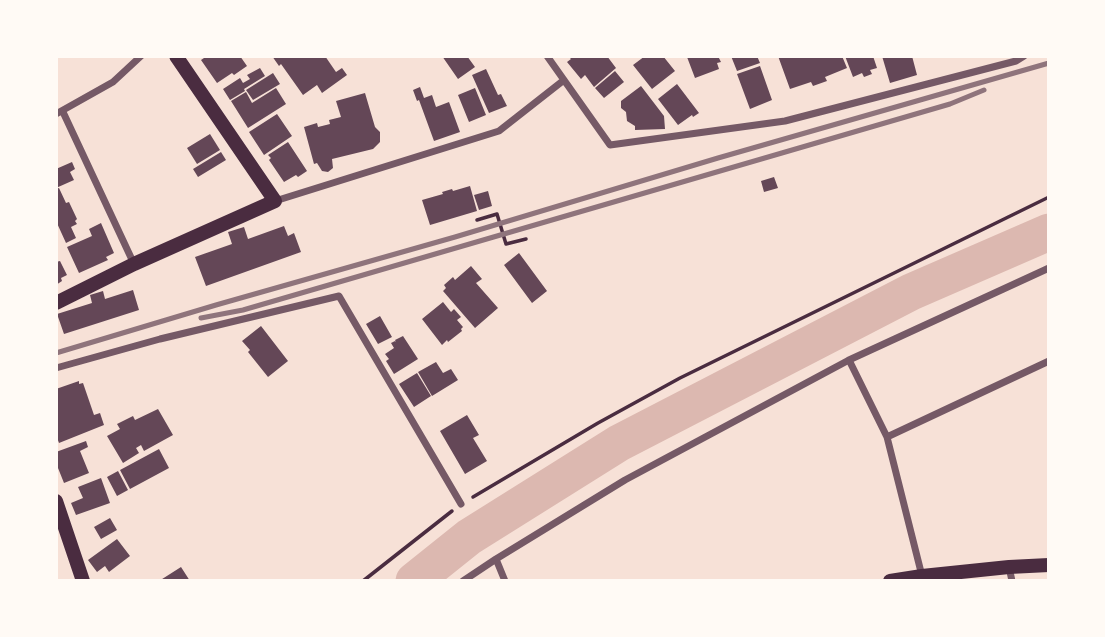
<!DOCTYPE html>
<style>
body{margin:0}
#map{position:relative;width:1105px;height:637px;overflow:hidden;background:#f7e1d7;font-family:"IBM Plex Sans",sans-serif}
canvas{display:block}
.frame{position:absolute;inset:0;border:58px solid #fffaf5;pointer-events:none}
</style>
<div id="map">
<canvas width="1105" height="637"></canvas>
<div class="frame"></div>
</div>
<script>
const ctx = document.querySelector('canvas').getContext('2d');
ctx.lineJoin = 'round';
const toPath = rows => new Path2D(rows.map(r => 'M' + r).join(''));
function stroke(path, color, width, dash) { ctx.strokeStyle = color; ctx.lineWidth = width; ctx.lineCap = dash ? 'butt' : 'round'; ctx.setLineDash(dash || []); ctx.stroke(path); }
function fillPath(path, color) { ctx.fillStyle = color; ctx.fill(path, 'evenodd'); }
const river = toPath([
 [414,581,469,537,619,443,911,292,1049,232]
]);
const building = toPath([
 [207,56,240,56,247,66,234,75,232,73,217,83,201,60],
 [272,56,325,56,336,72,342,68,347,75,322,93,317,85,303,95,281,64,279,66],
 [442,56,467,56,475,67,458,79],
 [571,56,607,56,616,68,594,87,585,75,581,79,567,62,571,59,569,57],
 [645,56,663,56,675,71,652,89,633,65],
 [690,56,718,56,721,62,717,63,719,69,695,78,687,57],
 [731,56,757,56,760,63,737,71],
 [778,56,842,56,847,68,825,77,827,81,813,86,811,82,790,89],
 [845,56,873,56,877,68,870,70,872,74,864,77,862,73,853,77],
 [882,56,912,56,917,75,890,83],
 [760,66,772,100,750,109,737,74],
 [260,68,265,76,244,89,245,91,230,100,223,89,240,78,243,83,250,79,247,75],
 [486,69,498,95,501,94,507,106,489,113,472,75],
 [615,71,624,82,604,98,595,88],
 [273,73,280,84,253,100,246,90],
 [677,84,699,113,693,117,692,115,678,125,658,99],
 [641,86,664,116,665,129,635,130,635,126,627,121,626,112,621,108,621,101],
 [420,87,424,98,432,95,436,107,449,102,460,132,434,141,419,100,417,101,413,90],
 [276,88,286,104,248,128,231,101,246,92,252,103],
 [475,88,486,115,469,122,458,95],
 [365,93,375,127,380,132,380,142,373,149,332,159,333,168,328,172,322,171,317,163,314,164,304,127,317,123,318,127,330,124,329,120,341,117,336,101],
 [277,114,292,136,264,155,249,132],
 [210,134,220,150,197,164,187,148],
 [288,142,307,171,298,177,296,175,284,182,269,160,271,158,268,155],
 [221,152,226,160,198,177,193,169],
 [72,162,75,169,70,172,74,180,56,188,56,169],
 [774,177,778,188,764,192,761,181],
 [470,186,477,211,430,225,422,200,443,194,442,192,452,189,453,191],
 [59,188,66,203,69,202,77,219,75,221,77,224,71,227,76,238,66,243,56,221,56,189],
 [488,191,492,206,479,210,474,195],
 [101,223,114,253,106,257,108,260,79,273,67,247,92,236,89,229],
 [284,226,288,236,294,233,301,252,206,286,195,257,232,244,228,232,244,227,248,239],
 [519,253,547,291,532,303,504,265],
 [60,261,67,275,61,278,62,281,56,285,56,262],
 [471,266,482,279,476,283,498,308,475,328,443,291,446,288,444,285,453,277,455,280],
 [133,290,139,310,64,334,57,314,92,303,90,295,103,291,105,299],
 [443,302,451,312,454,309,461,317,457,320,463,327,461,329,462,331,448,342,447,340,442,345,422,319],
 [380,316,392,337,378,344,366,324],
 [261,326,288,361,268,377,248,352,250,350,242,341],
 [403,336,418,359,394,374,386,361,389,359,385,354,394,348,391,343,395,341,396,342,395,340],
 [436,362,443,373,451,369,458,380,432,396,418,372],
 [417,373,431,396,414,407,399,384],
 [79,381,79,384,83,383,94,415,100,413,104,425,59,443,56,435,56,389],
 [158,409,173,435,144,451,141,445,136,448,139,453,123,463,107,436,120,429,117,424,133,416,135,420],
 [467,415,479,435,473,438,487,461,465,474,440,431],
 [86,441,88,447,80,451,89,473,64,483,56,463,56,452],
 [159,449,169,468,130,489,120,470],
 [118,471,128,490,117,496,107,477],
 [101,478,110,503,76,515,71,503,83,498,78,487],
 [110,518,117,530,101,539,94,527],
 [117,539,130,556,109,572,105,566,97,572,88,560],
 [181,567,190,581,159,581]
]);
const path = toPath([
 [477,220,497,214,506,244,526,239],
 [473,497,598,423,680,378,1049,197],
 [363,581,452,511]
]);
const minor = toPath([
 [547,56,610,145,785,121,1016,61,1024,56],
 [63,112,134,264],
 [56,114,113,82,141,56],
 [275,201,499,131,564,80],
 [849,360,887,437,922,576],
 [56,368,160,339,339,296,461,504],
 [887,437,1049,361],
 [496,559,505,581],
 [1009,567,1012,581],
 [463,581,496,559,625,480,849,360,1049,268]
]);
const secondary = toPath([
 [56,303,134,264,275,201,176,56],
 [56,501,83,581],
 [890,581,922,576,1009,567,1049,565]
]);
const rail = toPath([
 [201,318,243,310,799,148,950,104,984,90],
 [56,353,216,305,455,237,718,158,1049,63]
]);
stroke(river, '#dcb8b0', 37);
fillPath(building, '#644757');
stroke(path, '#4a2c40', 3.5);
stroke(minor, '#755966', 7);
stroke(secondary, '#4a2c40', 14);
stroke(rail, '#8f747c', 5);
</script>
